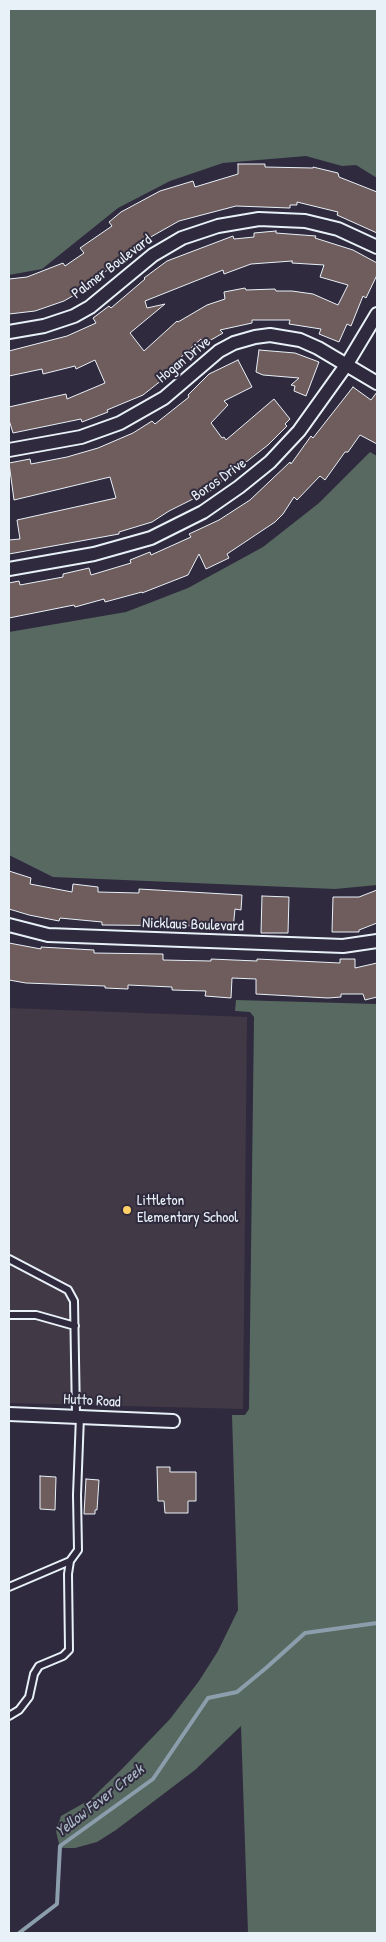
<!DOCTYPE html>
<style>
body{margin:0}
#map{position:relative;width:386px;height:1942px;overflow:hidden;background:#2f2a3d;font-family:"Patrick Hand",sans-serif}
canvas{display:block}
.frame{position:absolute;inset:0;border:10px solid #e8f1f8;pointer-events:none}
</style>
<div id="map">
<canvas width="386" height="1942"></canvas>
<div class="frame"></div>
</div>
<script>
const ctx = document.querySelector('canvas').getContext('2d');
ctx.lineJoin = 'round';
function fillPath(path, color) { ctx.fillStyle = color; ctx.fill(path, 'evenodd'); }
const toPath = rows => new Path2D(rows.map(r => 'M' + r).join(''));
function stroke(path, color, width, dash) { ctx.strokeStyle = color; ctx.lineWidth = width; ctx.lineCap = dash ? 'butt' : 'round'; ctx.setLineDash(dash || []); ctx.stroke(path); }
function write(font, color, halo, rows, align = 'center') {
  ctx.font = font + ' "Patrick Hand",sans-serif'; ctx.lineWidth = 4; ctx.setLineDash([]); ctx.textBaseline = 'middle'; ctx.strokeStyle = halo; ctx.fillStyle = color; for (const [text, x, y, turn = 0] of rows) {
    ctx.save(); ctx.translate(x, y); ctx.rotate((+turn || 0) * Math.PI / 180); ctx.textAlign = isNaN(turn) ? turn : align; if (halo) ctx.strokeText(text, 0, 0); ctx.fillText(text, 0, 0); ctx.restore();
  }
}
const built = toPath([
 [9,1008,247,1017,243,1409,9,1403]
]);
const green = toPath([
 [9,9,377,9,377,178,356,165,342,166,306,156,223,163,170,181,118,208,42,269,9,275],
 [370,452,377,456,377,885,335,889,53,877,9,855,9,632,126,612,188,588,263,547,319,503],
 [236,1000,377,1004,377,1933,248,1933,241,1726,195,1770,116,1830,97,1842,75,1848,60,1848,56,1831,61,1816,91,1799,121,1770,170,1719,199,1681,218,1651,238,1610,232,1415,245,1415,249,1409,254,1017,250,1012,235,1011]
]);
const stream = toPath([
 [19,1933,57,1904,60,1846,153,1779,208,1698,237,1692,266,1668,305,1633,377,1623]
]);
const building = toPath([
 [238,164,265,164,265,167,313,168,313,167,338,173,339,177,377,192,377,233,337,215,338,212,297,202,297,205,290,205,290,208,236,206,179,221,140,243,142,246,89,283,90,286,64,301,35,311,9,314,9,279,27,277,63,263,65,266,84,253,80,248,112,226,109,222,121,212,160,191,193,181,195,187,238,174,238,164],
 [276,231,276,233,316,236,315,238,353,250,377,263,377,275,366,298,363,296,351,326,347,324,339,342,319,334,321,329,289,324,290,320,252,320,252,323,220,330,223,333,204,344,201,339,169,368,172,372,143,395,107,410,108,412,82,422,81,419,13,433,9,420,9,407,66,394,67,399,105,383,95,360,76,369,75,366,43,374,42,369,9,376,9,351,67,336,96,323,93,318,109,306,111,308,145,279,144,278,167,261,233,236,234,239,254,237,254,233,276,231],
 [292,261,292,263,324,265,320,277,348,285,338,305,313,294,292,291,276,291,275,289,246,290,245,288,224,292,225,299,207,305,178,322,177,321,144,351,130,333,165,304,147,308,145,301,223,270,224,274,251,264,292,261],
 [259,350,295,353,319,362,306,396,294,391,295,386,291,385,299,378,263,375,256,372,259,350],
 [238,360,252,387,224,401,228,405,211,423,222,438,224,437,226,440,274,399,290,419,285,424,287,426,268,445,218,484,219,485,197,500,195,498,169,511,152,522,119,532,119,534,9,554,9,540,20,539,17,520,116,498,110,477,14,500,9,463,30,459,31,464,67,457,98,448,133,433,152,421,155,424,189,397,188,395,209,374,238,360],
 [353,387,371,400,377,392,377,444,360,435,348,452,345,452,325,480,320,476,297,500,294,497,283,514,275,522,227,554,229,558,206,569,199,554,188,575,142,593,142,592,105,602,104,599,75,607,74,605,9,618,9,583,19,581,20,585,63,577,63,574,89,568,91,575,131,563,130,560,150,552,151,555,191,537,189,534,219,520,250,500,290,462,291,464,311,436,313,438,353,387],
 [9,871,31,878,30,884,72,892,73,884,98,887,98,892,139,893,139,889,242,895,241,910,235,909,233,929,211,926,102,925,102,922,60,918,59,921,29,915,9,909,9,871],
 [377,890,377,923,359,930,359,932,332,932,333,897,359,897,377,890],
 [262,896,289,897,288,933,261,933,262,896],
 [9,943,41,949,41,947,94,950,94,953,163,954,163,960,211,961,211,959,257,961,257,959,340,963,340,959,355,959,355,968,377,963,377,997,365,1000,363,994,341,994,341,997,328,998,256,994,256,979,232,978,231,998,205,996,206,991,172,990,172,987,128,985,128,989,105,988,105,986,26,983,9,980,9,943],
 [157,1467,170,1467,170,1472,196,1472,196,1501,188,1501,188,1513,165,1513,164,1501,158,1501,157,1467],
 [40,1476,56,1477,55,1510,40,1509,40,1476],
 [86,1479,99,1480,97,1510,95,1510,95,1514,84,1514,86,1479]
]);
const lane = toPath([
 [9,1259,68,1290,74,1301,76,1416],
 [9,1315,36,1315,75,1326],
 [9,1587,70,1561],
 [9,1716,19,1710,29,1697,34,1674,39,1666,63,1656,69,1650,68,1574,70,1561,78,1550,77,1495,80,1416]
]);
const street = toPath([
 [9,332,44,326,74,316,90,307,153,255,182,238,218,226,259,219,305,221,338,229,377,247],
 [9,450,81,437,120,423,164,398,219,351,234,343,255,337,270,335,300,340,318,348,377,383],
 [9,569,94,554,151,538,203,512,239,487,270,462,299,431,347,364,377,314],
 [9,925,48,935,343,946,377,941],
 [9,1414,173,1421]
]);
const markers = [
 [127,1210,5,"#ffd166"]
];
const streetNames = [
 ["Palmer Boulevard",112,267,-37],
 ["Hogan Drive",184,360,-39],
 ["Boros Drive",219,480,-35],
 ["Nicklaus Boulevard",193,925,2],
 ["Hutto Road",92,1401,3]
];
const poiNames = [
 ["Littleton",137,1201],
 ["Elementary School",137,1218]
];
const waterNames = [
 ["Yellow Fever Creek",100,1801,-38]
];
fillPath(built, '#423946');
fillPath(green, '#576961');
stroke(stream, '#8c9eac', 4);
fillPath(building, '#6f5c5c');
stroke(building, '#e8f1f8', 1);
stroke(lane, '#e8f1f8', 10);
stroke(street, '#e8f1f8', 16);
stroke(lane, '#2f2a3d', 6);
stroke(street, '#2f2a3d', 12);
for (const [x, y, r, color] of markers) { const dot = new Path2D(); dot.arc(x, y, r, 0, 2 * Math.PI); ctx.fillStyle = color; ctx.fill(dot); stroke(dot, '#2f2a3d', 2); }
write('15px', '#e8f1f8', '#2f2a3d', streetNames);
write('15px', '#e8f1f8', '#2f2a3d', poiNames, 'left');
write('italic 16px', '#abbac6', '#2f2a3d', waterNames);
</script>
